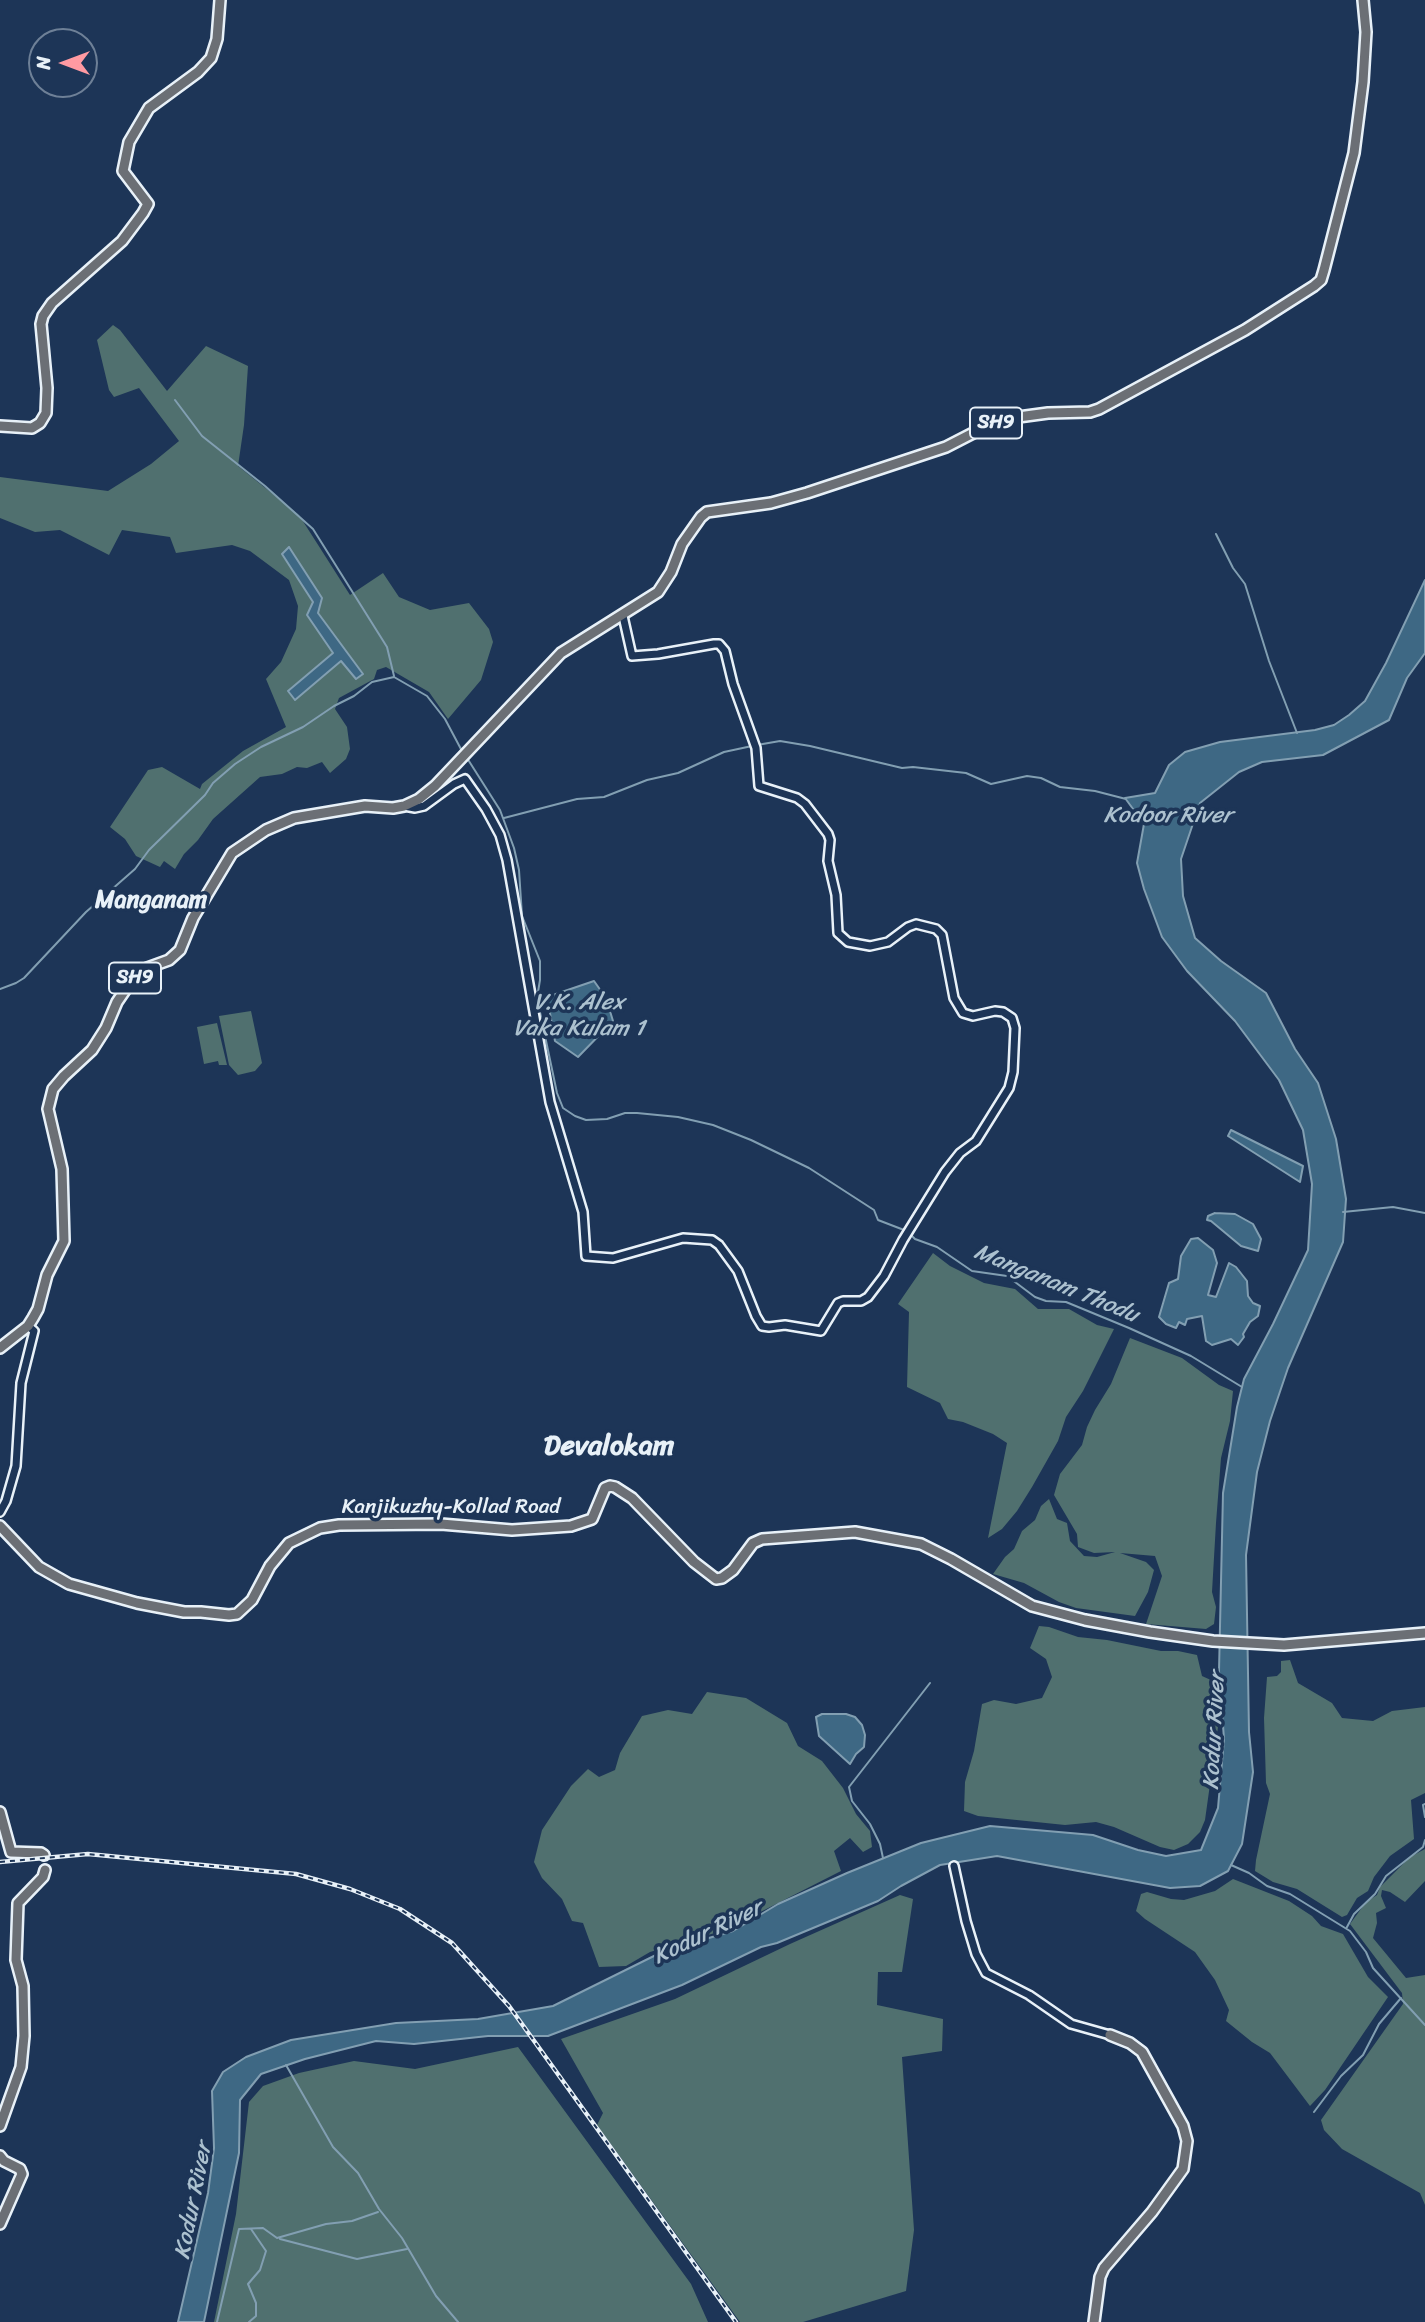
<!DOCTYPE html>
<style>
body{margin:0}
#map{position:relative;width:1425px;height:2322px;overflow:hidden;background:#1d3557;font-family:Sriracha,sans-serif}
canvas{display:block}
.north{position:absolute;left:28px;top:28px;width:70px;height:70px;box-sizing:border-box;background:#1d3557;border:2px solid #6e8097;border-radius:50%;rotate:270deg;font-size:19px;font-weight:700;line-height:28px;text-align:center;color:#e8f1f8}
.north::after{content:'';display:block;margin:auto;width:24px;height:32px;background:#ff9aa2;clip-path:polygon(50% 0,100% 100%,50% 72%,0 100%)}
</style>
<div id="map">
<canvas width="1425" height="2322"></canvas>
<div class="north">N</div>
</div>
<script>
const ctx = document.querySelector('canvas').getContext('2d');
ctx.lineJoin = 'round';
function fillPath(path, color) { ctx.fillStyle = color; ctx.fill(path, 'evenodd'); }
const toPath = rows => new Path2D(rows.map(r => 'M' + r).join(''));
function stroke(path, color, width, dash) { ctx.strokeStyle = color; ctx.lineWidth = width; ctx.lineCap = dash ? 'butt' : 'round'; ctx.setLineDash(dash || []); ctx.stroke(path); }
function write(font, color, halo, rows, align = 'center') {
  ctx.font = font + ' Sriracha,sans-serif'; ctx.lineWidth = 7; ctx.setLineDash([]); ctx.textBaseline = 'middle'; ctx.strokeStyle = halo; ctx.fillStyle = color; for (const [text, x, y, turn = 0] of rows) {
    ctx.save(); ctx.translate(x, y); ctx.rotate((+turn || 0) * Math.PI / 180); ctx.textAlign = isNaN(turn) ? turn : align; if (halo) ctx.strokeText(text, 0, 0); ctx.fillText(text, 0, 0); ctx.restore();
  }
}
const green = toPath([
 [113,325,120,330,167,391,206,346,248,366,244,425,238,466,299,515,350,595,383,573,399,597,430,610,469,603,489,629,493,642,481,680,448,719,429,692,386,667,377,670,374,679,339,698,335,709,347,727,350,749,346,759,330,773,322,762,307,768,297,767,282,774,260,777,213,819,198,840,184,854,175,869,164,861,160,867,136,856,125,839,110,827,148,770,162,767,200,789,202,784,243,751,286,727,266,679,281,662,296,629,298,606,289,580,250,551,232,545,176,553,170,537,122,530,109,555,60,530,35,532,0,518,0,477,108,491,151,464,179,441,139,388,114,397,109,390,97,340],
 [251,1011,262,1063,255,1071,238,1075,229,1065,219,1016],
 [217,1023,227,1065,219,1065,218,1061,204,1064,197,1027],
 [933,1253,950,1266,984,1283,1015,1289,1038,1309,1069,1309,1097,1325,1114,1329,1083,1391,1066,1417,1058,1441,1032,1487,1017,1511,1002,1529,988,1538,1007,1443,993,1434,963,1422,948,1419,940,1403,907,1387,909,1312,898,1304],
 [1130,1338,1182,1358,1219,1385,1233,1391,1230,1421,1221,1458,1216,1523,1212,1592,1216,1607,1214,1624,1206,1629,1146,1624,1162,1576,1155,1556,1120,1553,1146,1562,1154,1570,1148,1592,1135,1616,1076,1608,1059,1602,1024,1583,993,1574,1005,1557,1014,1549,1022,1531,1035,1520,1041,1506,1049,1499,1057,1519,1067,1523,1070,1541,1084,1556,1097,1557,1115,1552,1094,1553,1078,1547,1077,1534,1054,1495,1060,1474,1082,1445,1087,1427,1095,1410,1111,1384],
 [1039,1626,1049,1627,1078,1637,1107,1640,1161,1651,1178,1651,1197,1655,1202,1676,1213,1681,1213,1700,1218,1727,1205,1820,1200,1832,1188,1844,1174,1850,1160,1847,1114,1827,1096,1822,1065,1825,978,1816,964,1811,965,1782,974,1751,982,1704,994,1700,1016,1704,1042,1698,1052,1677,1046,1659,1030,1648],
 [1290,1660,1298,1683,1332,1703,1342,1718,1373,1721,1392,1711,1425,1707,1425,1793,1411,1800,1414,1839,1390,1856,1374,1877,1368,1891,1357,1898,1347,1915,1342,1917,1297,1889,1273,1882,1255,1871,1256,1860,1270,1794,1266,1783,1264,1718,1267,1677,1277,1676,1281,1672,1281,1661],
 [707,1692,746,1698,787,1723,798,1746,822,1761,843,1788,856,1814,870,1831,872,1847,863,1852,850,1838,834,1851,841,1871,725,1930,650,1952,626,1966,599,1967,583,1923,572,1921,562,1899,542,1878,534,1862,542,1830,571,1786,588,1769,599,1777,615,1770,620,1753,642,1716,668,1710,692,1714],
 [1425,1849,1425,1881,1405,1902,1390,1892,1382,1890,1381,1896,1386,1908,1376,1913,1377,1923,1373,1938,1406,1978,1425,1975,1425,2205,1420,2193,1342,2149,1324,2130,1321,2120,1403,2004,1402,1993,1350,1924,1366,1902,1377,1895,1380,1887,1410,1857],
 [1233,1879,1289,1901,1312,1916,1321,1926,1343,1934,1368,1977,1388,1997,1325,2090,1310,2106,1270,2053,1252,2042,1226,2021,1229,2010,1215,1980,1195,1952,1145,1919,1136,1911,1141,1894,1147,1892,1171,1899,1184,1900,1215,1891],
 [900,1895,913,1899,902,1972,878,1972,877,2005,943,2019,942,2051,902,2057,914,2230,906,2291,803,2322,740,2322,597,2125,603,2113,561,2039,675,1999,790,1944],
 [518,2047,691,2284,708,2322,214,2322,236,2214,249,2102,263,2086,299,2073,354,2061,415,2069]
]);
const water = toPath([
 [289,547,322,598,318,613,363,674,356,679,341,661,295,700,288,691,333,653,307,615,313,602,282,554,289,547],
 [1425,580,1425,653,1407,678,1389,720,1323,755,1262,762,1239,772,1200,803,1181,859,1183,896,1195,938,1221,961,1266,993,1295,1049,1318,1083,1336,1139,1346,1199,1343,1242,1288,1368,1270,1421,1257,1472,1246,1555,1249,1732,1253,1772,1242,1844,1228,1871,1200,1886,1170,1888,997,1856,940,1865,901,1886,878,1901,777,1943,761,1947,682,1985,548,2036,488,2036,414,2044,376,2041,305,2059,261,2074,240,2100,239,2153,204,2322,178,2322,208,2193,214,2148,212,2091,223,2072,246,2057,291,2040,396,2023,478,2019,553,2006,664,1951,733,1931,778,1904,847,1873,921,1843,990,1826,1093,1835,1138,1850,1166,1856,1201,1850,1218,1808,1224,1739,1219,1671,1223,1493,1237,1407,1244,1379,1273,1324,1308,1250,1312,1184,1303,1130,1279,1080,1235,1021,1187,971,1162,937,1144,889,1137,863,1144,824,1125,798,1155,793,1169,765,1185,752,1220,742,1315,730,1334,725,1349,715,1365,701,1386,663,1425,580],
 [594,981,606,998,613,1021,578,1057,555,1041,547,997,594,981],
 [1231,1130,1303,1166,1300,1182,1228,1136,1231,1130],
 [1215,1213,1235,1214,1253,1224,1261,1239,1258,1251,1241,1246,1211,1221,1207,1220,1208,1216,1215,1213],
 [1198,1238,1213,1250,1217,1263,1208,1295,1216,1297,1229,1263,1236,1267,1247,1281,1248,1296,1253,1303,1260,1306,1258,1316,1250,1322,1243,1334,1244,1337,1238,1345,1231,1339,1212,1345,1206,1341,1202,1316,1187,1319,1185,1325,1179,1322,1176,1328,1166,1324,1159,1317,1169,1283,1178,1279,1181,1256,1191,1239,1198,1238],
 [822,1714,846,1714,855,1717,862,1725,865,1735,864,1747,856,1754,850,1764,819,1736,816,1717,822,1714]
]);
const stream = toPath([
 [175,400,202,436,265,486,313,529,387,647,394,676],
 [1216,534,1233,568,1245,584,1269,661,1297,733],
 [757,745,780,741,810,746,902,768,913,767,966,773,991,784,1027,776,1041,778,1060,787,1095,791,1126,799],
 [467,758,500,810,514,848,519,870,522,916,540,961,540,980,537,998,557,1093,563,1108,575,1116,586,1120,607,1119,625,1113,637,1113,678,1117,713,1125,751,1140,809,1168,874,1210,878,1220,904,1230],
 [504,818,577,799,604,797,647,780,678,773,724,752,752,746],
 [0,989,16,983,24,978,86,912,135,869,149,850,205,795,213,783,235,764,261,747,303,727,334,706,354,696,372,682,394,677,427,696,445,719,462,751],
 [1343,1212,1393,1207,1425,1213],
 [909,1233,915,1239,937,1247,972,1271,1007,1276,1035,1297,1046,1301,1066,1302,1129,1328,1191,1356,1242,1387],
 [1425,1804,1423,1805,1425,1817],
 [883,1858,880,1844,870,1824,852,1801,849,1787,930,1683],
 [1231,1865,1249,1873,1267,1886,1290,1894,1350,1931,1366,1952,1373,1968,1425,2025],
 [1347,1927,1354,1914,1375,1894,1386,1876,1423,1847,1425,1840],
 [286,2065,333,2147,358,2173,379,2209,402,2238,436,2296,458,2322],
 [1314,2112,1341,2076,1363,2055,1379,2024,1401,1998],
 [280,2239,357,2259,407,2249],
 [217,2322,239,2229,263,2228,277,2238,326,2224,352,2221,378,2212],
 [249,2322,256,2316,256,2303,248,2284,260,2270,266,2251,251,2229]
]);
const minor = toPath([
 [404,806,415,808,424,806,454,784,465,779,486,809,500,835,507,860,550,1102,583,1212,586,1256,613,1258,683,1238,712,1240,719,1245,738,1271,756,1316,762,1326,769,1327,785,1325,821,1331,838,1303,843,1301,861,1301,868,1297,884,1276,903,1240,945,1172,960,1153,976,1141,1009,1088,1013,1072,1015,1028,1012,1018,1003,1012,995,1011,973,1016,963,1013,954,998,942,935,936,929,916,924,908,927,888,942,870,946,848,942,838,933,836,895,828,861,830,840,828,834,805,804,797,798,759,786,756,748,733,684,725,651,719,644,714,644,658,654,632,656,623,616],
 [0,1512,6,1501,16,1466,21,1383,34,1331,28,1326],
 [954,1866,966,1921,976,1954,986,1973,1029,1995,1071,2024,1110,2035]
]);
const major = toPath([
 [0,426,32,428,40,423,46,413,47,388,41,324,43,316,52,303,122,241,143,213,148,204,123,171,129,142,149,108,198,72,211,58,217,39,220,0],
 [0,1348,28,1326,33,1318,38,1309,47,1275,64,1241,62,1169,48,1109,53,1089,64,1076,92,1050,106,1028,117,1002,130,983,147,968,169,960,180,950,193,918,232,853,266,830,294,818,365,806,393,808,404,806,419,799,435,786,561,653,658,592,671,572,682,544,701,517,707,512,771,503,807,493,946,447,981,429,1011,418,1048,413,1090,412,1099,409,1245,330,1314,286,1321,280,1324,270,1354,153,1363,82,1366,32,1363,0],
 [0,1526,39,1567,69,1584,137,1603,184,1612,201,1612,229,1615,237,1614,252,1600,270,1566,289,1543,320,1528,339,1525,441,1524,512,1530,571,1526,592,1519,605,1488,610,1486,615,1487,632,1498,694,1562,716,1579,722,1578,733,1570,753,1543,762,1539,855,1532,921,1544,951,1559,1032,1606,1085,1620,1150,1632,1213,1641,1284,1645,1425,1633],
 [0,1812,11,1852,41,1853,44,1855],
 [0,2126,21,2067,24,2036,23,1986,16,1960,18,1903,43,1877,45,1870],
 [0,2156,4,2161,20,2169,22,2174,0,2224],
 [1094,2322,1100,2277,1104,2268,1152,2212,1183,2169,1187,2141,1183,2126,1142,2052,1130,2043,1110,2035]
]);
const rail = toPath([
 [0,1862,88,1854,296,1874,350,1889,400,1909,452,1943,509,2006,736,2322]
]);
const shields = [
 [996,423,52],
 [135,978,52]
];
const shieldNames = [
 ["SH9",996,423],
 ["SH9",135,978]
];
const streetNames = [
 ["Kanjikuzhy-Kollad Road",451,1508]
];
const waterNames = [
 ["Kodoor River",1168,816],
 ["V.K. Alex",579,1003],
 ["Vaka Kulam 1",579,1029],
 ["Manganam Thodu",1056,1284,22],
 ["Kodur River",1215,1731,-87],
 ["Kodur River",708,1933,-26],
 ["Kodur River",194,2201,-79]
];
const quarterNames = [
 ["Manganam",151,901]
];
const districtNames = [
 ["Devalokam",609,1447]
];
fillPath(green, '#50706f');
fillPath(water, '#3e6884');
stroke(water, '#829fb2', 2);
stroke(stream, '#829fb2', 2);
stroke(minor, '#e8f1f8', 12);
stroke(major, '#e8f1f8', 14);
stroke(minor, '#1d3557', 7);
stroke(major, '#6b6f75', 9);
stroke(rail, '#e8f1f8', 4.5);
stroke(rail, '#1d3557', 2, [5]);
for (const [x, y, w] of shields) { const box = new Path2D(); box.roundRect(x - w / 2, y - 15.5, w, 31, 5); ctx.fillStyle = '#1d3557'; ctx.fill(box); stroke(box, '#e8f1f8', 2); }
write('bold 19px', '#e8f1f8', null, shieldNames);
write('21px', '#e8f1f8', '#1d3557', streetNames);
write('italic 23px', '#acc1cf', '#1d3557', waterNames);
write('bold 24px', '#e8f1f8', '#1d3557', quarterNames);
write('bold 28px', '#e8f1f8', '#1d3557', districtNames);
</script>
